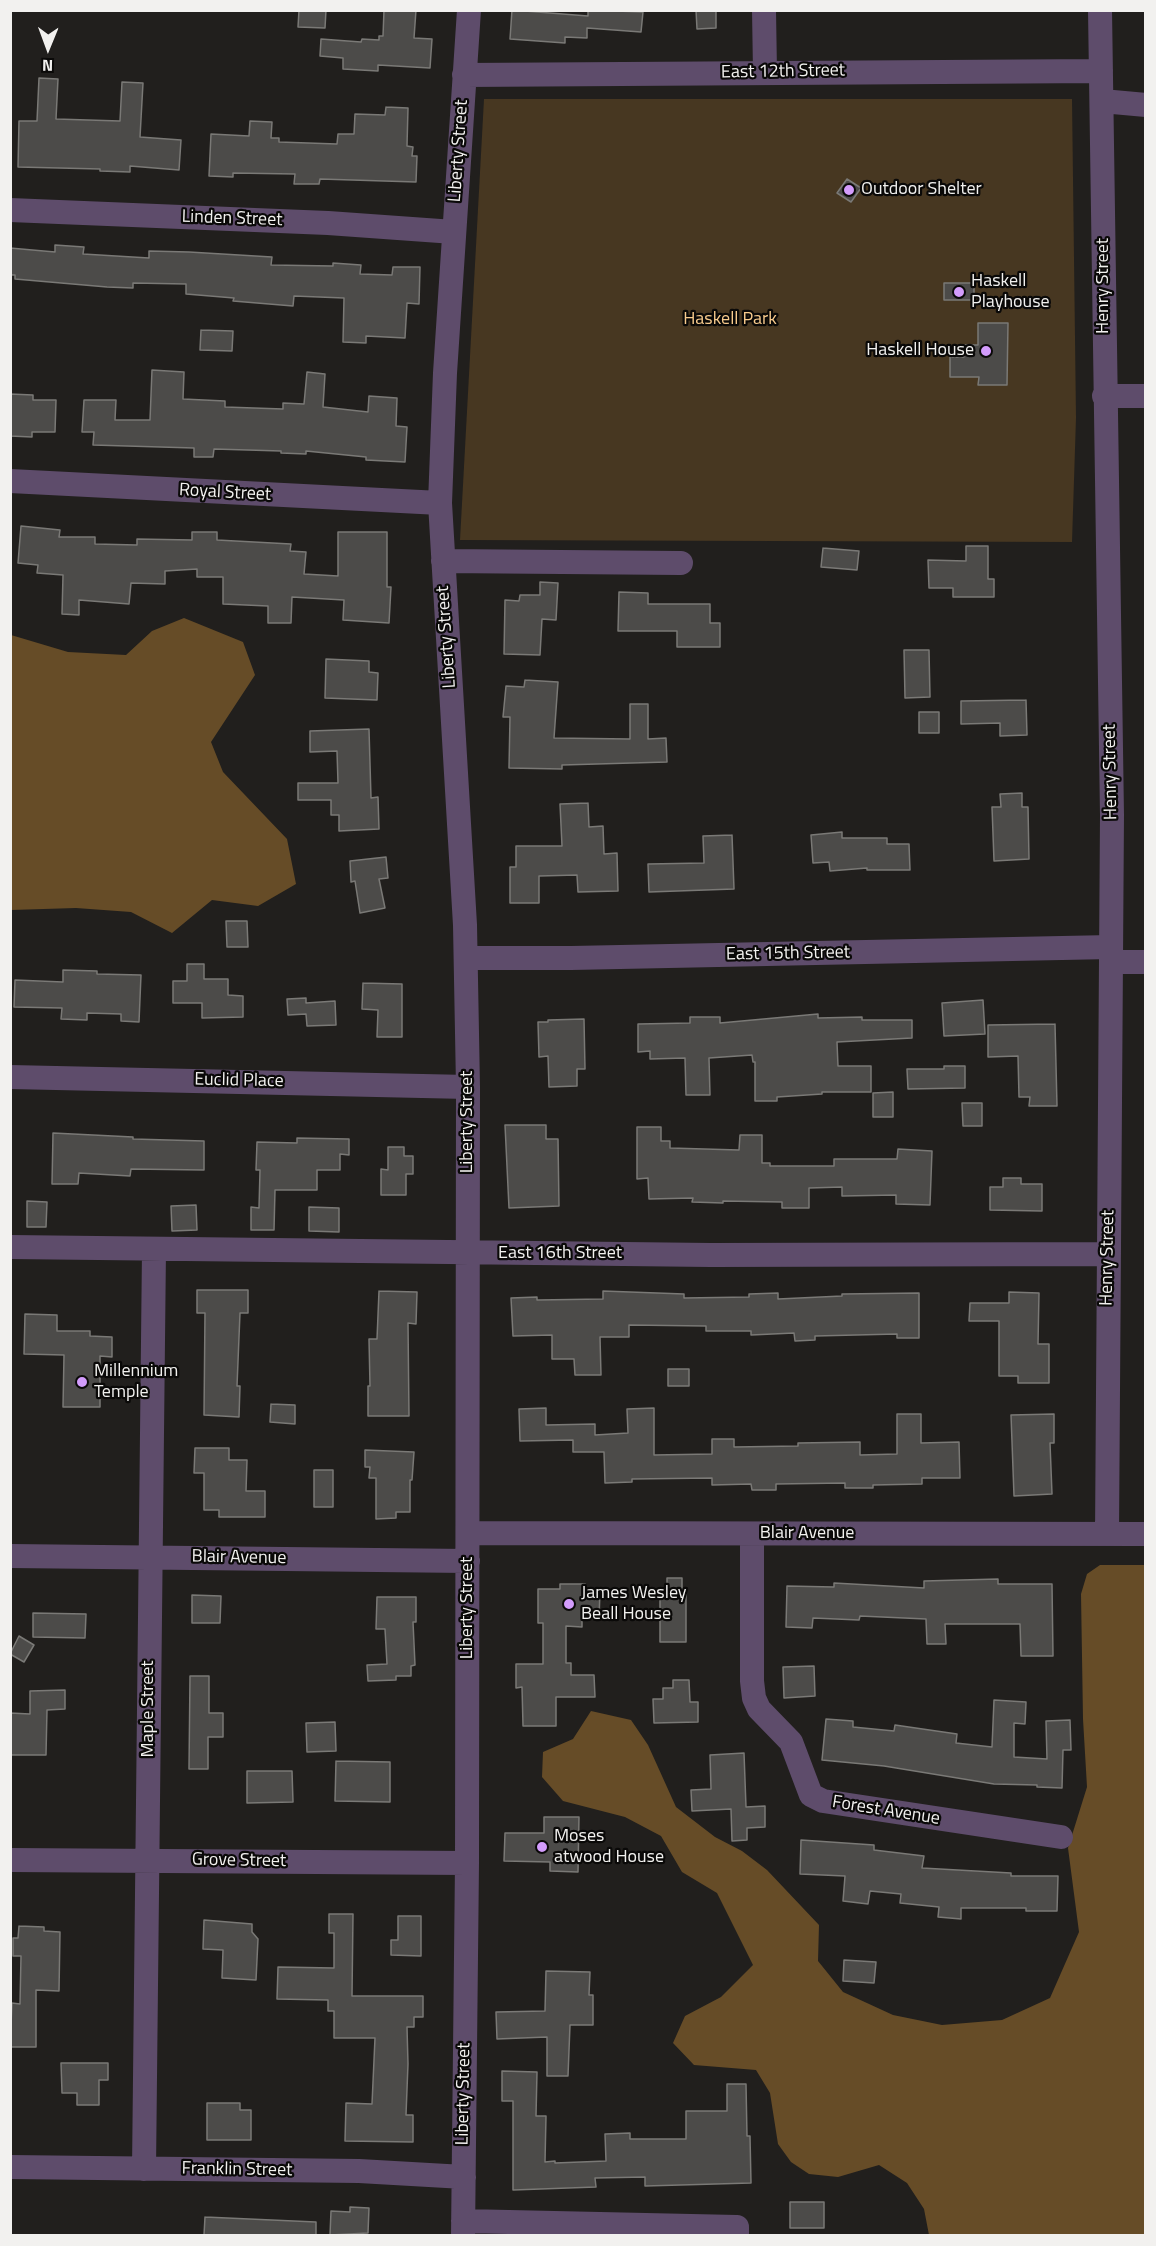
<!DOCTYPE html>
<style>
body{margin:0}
#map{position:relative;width:1156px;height:2246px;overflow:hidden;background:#211f1d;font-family:"Titillium Web",sans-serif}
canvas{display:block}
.frame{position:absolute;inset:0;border:12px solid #f2f1ef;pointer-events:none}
.north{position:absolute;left:18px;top:18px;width:60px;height:60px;-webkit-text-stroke:4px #0a0908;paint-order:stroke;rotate:181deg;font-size:16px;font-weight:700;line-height:24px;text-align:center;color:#f2f1ef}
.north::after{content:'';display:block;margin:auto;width:21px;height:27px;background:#f2f1ef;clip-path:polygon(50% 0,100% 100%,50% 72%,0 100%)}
</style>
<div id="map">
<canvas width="1156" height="2246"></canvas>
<div class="frame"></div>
<div class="north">N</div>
</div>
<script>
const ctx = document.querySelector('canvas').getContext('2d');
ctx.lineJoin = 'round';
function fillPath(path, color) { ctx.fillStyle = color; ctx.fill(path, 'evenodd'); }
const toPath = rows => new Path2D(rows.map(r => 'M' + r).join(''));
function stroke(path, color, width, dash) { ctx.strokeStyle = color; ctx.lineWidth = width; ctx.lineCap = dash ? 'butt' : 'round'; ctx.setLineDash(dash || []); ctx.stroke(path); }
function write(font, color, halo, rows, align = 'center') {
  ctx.font = font + ' "Titillium Web",sans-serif'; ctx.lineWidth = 4.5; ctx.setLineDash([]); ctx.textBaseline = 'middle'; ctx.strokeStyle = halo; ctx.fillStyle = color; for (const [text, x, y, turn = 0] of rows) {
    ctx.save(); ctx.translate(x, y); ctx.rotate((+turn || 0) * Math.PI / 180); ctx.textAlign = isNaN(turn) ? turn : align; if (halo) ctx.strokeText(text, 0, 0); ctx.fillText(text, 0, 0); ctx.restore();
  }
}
const green = toPath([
 [484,99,1072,99,1076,418,1072,542,460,540]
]);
const forest = toPath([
 [184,618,243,642,255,675,211,742,223,772,287,839,296,884,258,906,212,900,172,933,131,912,76,908,11,910,11,635,68,652,126,655,152,631],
 [1100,1565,1145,1565,1145,2235,929,2235,924,2209,907,2183,879,2165,838,2177,809,2174,791,2162,778,2144,770,2093,756,2070,694,2065,673,2043,685,2016,721,1997,753,1965,717,1893,682,1872,661,1836,625,1817,563,1801,542,1777,543,1752,573,1739,591,1711,631,1720,648,1745,676,1807,715,1837,742,1851,767,1870,819,1925,818,1961,843,1992,893,2015,942,2025,1002,2020,1050,1998,1079,1932,1068,1848,1087,1787,1083,1719,1081,1594,1087,1574]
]);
const building = toPath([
 [299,10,326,10,325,28,298,27,299,10],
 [384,10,416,10,414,38,432,39,430,68,378,65,378,71,343,69,343,58,320,56,321,39,361,42,362,39,379,40,379,36,383,36,384,10],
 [512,10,588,16,588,10,643,12,641,32,587,28,587,38,565,37,565,43,510,39,512,10],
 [696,10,716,10,716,28,697,29,696,10],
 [39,78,58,79,56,119,120,121,122,82,143,83,140,137,181,140,179,170,130,166,130,172,100,171,100,169,18,167,19,121,37,121,39,78],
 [386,107,408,108,407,146,413,147,412,156,417,156,416,182,320,179,319,184,294,184,295,174,233,173,233,177,209,176,211,134,249,136,250,121,272,122,271,138,279,138,279,142,337,144,338,134,354,134,355,114,385,115,386,107],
 [847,179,861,188,851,202,837,193,847,179],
 [55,245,84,247,83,254,149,258,149,251,189,252,272,257,271,265,333,266,333,263,361,265,360,274,392,275,393,267,420,267,419,304,407,303,405,338,366,336,366,343,343,342,344,298,294,296,293,306,233,301,234,298,186,294,186,284,133,283,133,288,107,287,15,279,15,275,10,275,10,248,55,252,55,245],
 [944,283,974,283,974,300,944,300,944,283],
 [978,323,1008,323,1007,385,978,385,979,377,950,377,950,357,964,357,965,345,978,345,978,323],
 [201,330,233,331,232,351,200,350,201,330],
 [152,370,184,372,183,399,225,401,225,407,283,409,283,403,304,404,307,372,325,374,323,407,368,412,369,396,397,398,396,426,407,427,405,462,366,460,366,457,306,451,306,454,281,453,281,451,214,449,213,457,194,457,194,448,93,445,94,432,82,432,84,400,116,400,115,420,150,420,152,370],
 [10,394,33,395,33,400,56,400,55,432,32,432,32,437,10,436,10,394],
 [21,526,60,530,59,537,95,537,95,544,137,545,137,539,192,540,192,532,217,532,217,540,291,544,290,551,306,552,304,574,338,576,338,532,387,532,387,587,391,587,389,623,343,620,344,600,292,597,291,623,268,623,268,606,223,604,223,577,197,577,197,569,165,571,165,584,131,583,129,604,79,600,79,615,62,614,63,575,37,573,38,565,18,563,21,526],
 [966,546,988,546,988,579,994,579,994,597,953,597,953,588,929,588,928,560,966,561,966,546],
 [823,548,859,551,857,570,821,567,823,548],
 [540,582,558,583,556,620,542,619,540,655,504,654,505,600,519,601,520,595,540,595,540,582],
 [619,592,648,593,648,604,710,604,710,623,720,623,720,647,677,647,677,631,618,631,619,592],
 [904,650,929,650,930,697,905,698,904,650],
 [326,659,369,661,369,672,378,673,377,700,325,698,326,659],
 [525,680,558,682,554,738,630,739,630,704,648,704,648,739,666,738,667,762,562,765,562,769,509,768,510,717,503,717,506,686,524,687,525,680],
 [1026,700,1027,735,1000,736,1000,723,961,724,961,701,1026,700],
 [919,712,939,712,939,733,919,733,919,712],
 [369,729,371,798,378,797,379,829,339,831,339,815,331,815,331,800,298,800,298,783,338,783,337,751,310,752,310,731,369,729],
 [1022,793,1022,807,1028,807,1029,859,994,861,992,807,1001,807,1000,794,1022,793],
 [588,803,589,827,603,826,604,854,617,853,618,891,578,892,577,875,539,876,539,903,510,903,510,867,516,867,516,846,562,846,560,804,588,803],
 [842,832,842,838,887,838,887,844,909,844,910,870,867,870,867,868,830,871,829,862,813,863,811,835,842,832],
 [732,835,734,889,649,892,648,864,704,863,703,836,732,835],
 [386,857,388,878,379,879,385,908,360,913,355,881,351,882,350,861,386,857],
 [226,921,247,921,248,947,227,947,226,921],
 [187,964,204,964,204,979,228,979,228,995,243,996,243,1017,202,1018,202,1003,173,1003,173,981,187,981,187,964],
 [63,970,97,971,97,974,141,975,139,1022,121,1021,121,1014,87,1013,87,1020,61,1019,62,1008,14,1007,15,980,63,982,63,970],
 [363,983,402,984,402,1037,377,1037,378,1010,362,1009,363,983],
 [306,998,306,1003,335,1001,336,1025,307,1026,306,1014,288,1015,287,999,306,998],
 [983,1000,985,1034,944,1036,942,1003,983,1000],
 [818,1014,818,1018,862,1017,862,1020,912,1020,912,1038,837,1042,838,1066,871,1066,871,1092,822,1092,822,1094,777,1097,777,1101,755,1101,755,1062,753,1062,752,1055,709,1058,710,1095,686,1095,685,1058,650,1059,650,1051,638,1052,638,1024,690,1023,690,1017,720,1017,720,1023,818,1014],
 [584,1019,585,1069,577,1069,577,1086,549,1087,548,1056,539,1057,538,1022,548,1022,548,1020,584,1019],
 [1055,1024,1057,1106,1029,1106,1030,1097,1019,1097,1018,1056,988,1057,988,1025,1055,1024],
 [944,1066,965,1066,965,1088,908,1089,907,1069,944,1069,944,1066],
 [893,1092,893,1117,873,1117,873,1093,893,1092],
 [962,1103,982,1103,982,1126,963,1126,962,1103],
 [505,1125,546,1125,546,1139,558,1139,559,1206,509,1208,505,1125],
 [637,1127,661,1127,661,1141,670,1141,670,1148,739,1150,740,1135,762,1135,762,1163,770,1163,770,1166,834,1166,834,1159,897,1159,898,1149,932,1151,930,1205,896,1204,896,1195,842,1196,842,1187,809,1188,809,1208,782,1208,782,1202,723,1201,723,1203,692,1202,693,1198,649,1199,648,1178,637,1179,637,1127],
 [53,1133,133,1137,133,1139,204,1141,204,1170,131,1169,130,1176,79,1173,78,1184,52,1184,53,1133],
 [297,1138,349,1139,349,1155,340,1154,340,1170,317,1170,317,1190,275,1190,274,1230,251,1230,251,1207,259,1208,260,1170,256,1170,257,1142,297,1143,297,1138],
 [388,1147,404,1147,404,1156,413,1156,413,1174,406,1174,406,1195,381,1195,381,1169,388,1170,388,1147],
 [1003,1178,1021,1178,1021,1184,1042,1184,1042,1211,990,1210,990,1187,1003,1187,1003,1178],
 [27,1201,47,1202,46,1227,27,1227,27,1201],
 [196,1205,197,1230,172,1231,171,1206,196,1205],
 [309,1207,339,1208,339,1232,309,1231,309,1207],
 [197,1290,248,1290,248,1313,240,1313,237,1386,240,1386,239,1417,204,1415,205,1313,197,1313,197,1290],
 [379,1291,417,1292,416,1324,408,1323,409,1416,368,1416,368,1386,370,1386,369,1339,377,1339,379,1291],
 [603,1291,684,1294,684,1298,749,1297,749,1294,778,1293,778,1299,842,1296,842,1294,919,1293,919,1338,897,1338,897,1334,815,1336,815,1340,795,1341,794,1333,751,1335,751,1331,706,1331,706,1326,629,1325,629,1337,600,1337,601,1375,575,1375,574,1359,552,1359,552,1335,513,1336,511,1298,537,1297,537,1300,603,1299,603,1291],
 [1009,1292,1039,1293,1038,1344,1049,1344,1049,1383,1018,1383,1018,1376,999,1376,999,1321,969,1321,970,1303,1009,1303,1009,1292],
 [25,1314,57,1315,57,1331,90,1331,90,1336,112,1337,112,1357,100,1356,100,1407,63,1407,64,1355,24,1354,25,1314],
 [668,1369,689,1369,689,1386,668,1386,668,1369],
 [271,1404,295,1405,295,1424,270,1422,271,1404],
 [546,1408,546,1425,595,1424,595,1435,628,1433,627,1409,654,1408,654,1455,712,1454,712,1439,734,1439,734,1447,798,1446,798,1443,860,1442,860,1455,897,1454,897,1414,921,1414,921,1443,959,1442,960,1478,922,1478,922,1484,873,1485,873,1488,845,1488,845,1483,776,1484,776,1490,752,1490,751,1484,712,1485,712,1478,632,1479,632,1482,605,1483,604,1452,573,1452,573,1440,520,1441,519,1409,546,1408],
 [1054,1414,1054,1443,1050,1443,1052,1494,1014,1496,1011,1415,1054,1414],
 [195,1448,229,1448,229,1460,247,1460,246,1491,265,1491,265,1517,219,1517,219,1510,204,1510,204,1473,194,1473,195,1448],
 [365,1450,414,1452,412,1480,410,1480,410,1512,396,1512,396,1518,376,1519,376,1478,369,1478,370,1467,365,1467,365,1450],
 [314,1470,333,1470,333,1507,314,1507,314,1470],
 [667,1578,682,1578,682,1590,686,1590,686,1642,660,1642,660,1590,667,1590,667,1578],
 [998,1579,998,1584,1052,1584,1053,1656,1021,1656,1020,1624,945,1624,946,1644,927,1644,926,1619,860,1616,859,1620,813,1618,812,1628,786,1627,787,1586,834,1587,834,1583,924,1588,924,1581,998,1579],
 [560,1584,585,1584,585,1590,600,1590,599,1619,582,1619,582,1627,566,1626,566,1663,571,1663,571,1675,594,1675,595,1697,556,1697,556,1726,523,1726,522,1687,516,1688,516,1664,543,1664,543,1623,538,1623,538,1589,560,1589,560,1584],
 [192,1595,221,1596,220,1623,192,1623,192,1595],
 [377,1597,416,1597,416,1622,413,1622,415,1665,411,1666,411,1676,396,1676,396,1680,368,1681,367,1665,387,1664,385,1629,376,1629,377,1597],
 [33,1613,86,1614,85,1638,33,1637,33,1613],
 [19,1636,34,1645,24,1662,10,1654,19,1636],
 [814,1666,815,1696,784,1698,783,1667,814,1666],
 [190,1676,209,1676,209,1713,223,1713,223,1737,208,1737,208,1769,189,1769,190,1676],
 [673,1680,689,1680,690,1702,698,1702,698,1722,654,1723,653,1699,663,1699,663,1688,673,1688,673,1680],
 [65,1690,65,1709,47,1710,46,1755,10,1755,10,1713,30,1714,30,1691,65,1690],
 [994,1700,1026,1702,1025,1724,1014,1723,1014,1757,1047,1759,1046,1721,1070,1720,1071,1750,1063,1750,1062,1788,1037,1787,1037,1785,994,1784,884,1766,822,1760,826,1719,853,1721,853,1727,894,1731,895,1725,957,1734,956,1743,992,1747,994,1700],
 [335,1722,336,1751,307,1752,306,1723,335,1722],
 [744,1753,746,1807,765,1806,765,1827,747,1828,747,1840,732,1841,731,1809,692,1811,691,1790,711,1789,710,1755,744,1753],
 [336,1761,390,1762,390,1802,335,1801,336,1761],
 [247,1771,292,1771,293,1802,247,1803,247,1771],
 [544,1817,579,1817,578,1872,550,1871,550,1862,504,1861,505,1833,544,1833,544,1817],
 [801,1840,874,1845,874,1850,924,1856,922,1868,1011,1873,1011,1876,1058,1876,1057,1911,1026,1911,1026,1908,961,1908,961,1919,938,1917,939,1907,900,1903,901,1894,870,1891,868,1904,843,1901,845,1876,800,1874,801,1840],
 [329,1914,353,1914,352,1996,423,1996,423,2017,414,2017,414,2027,407,2027,408,2064,406,2115,413,2115,413,2142,345,2141,346,2103,372,2104,375,2038,334,2038,334,2011,328,2011,328,2000,277,1999,278,1967,334,1968,334,1933,329,1933,329,1914],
 [398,1916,421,1916,421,1956,391,1955,391,1940,398,1940,398,1916],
 [204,1920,252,1924,252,1932,258,1939,256,1980,222,1978,223,1950,203,1949,204,1920],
 [19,1926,44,1927,44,1931,60,1932,59,1991,36,1990,36,2047,10,2047,12,2003,20,2004,21,1956,13,1956,13,1938,18,1938,19,1926],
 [844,1960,876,1962,874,1983,843,1981,844,1960],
 [546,1971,590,1972,589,1995,593,1995,593,2025,570,2025,568,2076,547,2076,547,2037,497,2039,496,2012,545,2011,546,1971],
 [61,2063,108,2063,108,2080,99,2080,99,2105,77,2105,77,2093,62,2093,61,2063],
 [502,2071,537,2072,536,2116,546,2116,545,2162,555,2161,555,2163,606,2161,605,2134,630,2133,630,2139,686,2139,686,2111,727,2111,727,2084,746,2084,747,2136,750,2136,751,2183,645,2186,645,2177,595,2178,596,2187,513,2190,513,2101,502,2101,502,2071],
 [207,2103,240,2103,240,2110,251,2110,251,2140,207,2140,207,2103],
 [790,2202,824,2202,824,2228,790,2228,790,2202],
 [350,2207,369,2208,368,2233,330,2235,331,2211,350,2212,350,2207],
 [205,2217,316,2222,316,2235,204,2235,205,2217]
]);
const minor = toPath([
 [764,10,765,72],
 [1100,10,1112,815,1107,1534],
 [464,75,1101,71],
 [1102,101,1146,105],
 [10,210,328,223,454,232],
 [1104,396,1146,396],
 [10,481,440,503],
 [443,561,681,563],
 [466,958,571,958,1111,947],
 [1111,962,1146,962],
 [10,1077,468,1087],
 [10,1247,711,1255,1109,1254],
 [468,1533,1146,1534],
 [752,1534,752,1681,754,1698,759,1709,791,1742,811,1795,823,1801,1061,1837],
 [10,1556,468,1561],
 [10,1860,467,1863],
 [10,2167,359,2171,464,2177],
 [144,2169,154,1249],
 [463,2221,737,2227,737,2236],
 [463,2236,467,1863,468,1087,465,925,440,503,445,373,469,10]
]);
const markers = [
 [849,190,6,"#d39cfc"],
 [959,292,6,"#d39cfc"],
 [986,351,6,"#d39cfc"],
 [82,1382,6,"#d39cfc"],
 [569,1604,6,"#d39cfc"],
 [542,1847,6,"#d39cfc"]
];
const streetNames = [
 ["East 12th Street",783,72,-1],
 ["Liberty Street",459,151,-86],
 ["Linden Street",232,219,2],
 ["Henry Street",1104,286,-90],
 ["Royal Street",225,493,3],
 ["Liberty Street",447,637,-94],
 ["Henry Street",1111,772,-91],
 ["East 15th Street",788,954,-1],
 ["Euclid Place",239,1081,1],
 ["Liberty Street",468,1122,-90],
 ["East 16th Street",560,1254],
 ["Henry Street",1108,1258,-89],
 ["Blair Avenue",807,1534],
 ["Blair Avenue",239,1558,1],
 ["Liberty Street",468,1608,-90],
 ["Maple Street",149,1709,-90],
 ["Forest Avenue",886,1811,9],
 ["Grove Street",239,1861,1],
 ["Liberty Street",464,2094,-89],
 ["Franklin Street",237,2170,1]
];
const poiNames = [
 ["Outdoor Shelter",861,190],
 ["Haskell",971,282],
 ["Playhouse",971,303],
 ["Haskell House",974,351,"right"],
 ["Millennium",94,1372],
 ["Temple",94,1393],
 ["James Wesley",581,1594],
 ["Beall House",581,1615],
 ["Moses",554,1837],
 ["atwood House",554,1858]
];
const parkNames = [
 ["Haskell Park",730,320]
];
fillPath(green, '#473721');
fillPath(forest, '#664c27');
fillPath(building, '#4c4b49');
stroke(building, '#7a7976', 1.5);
stroke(minor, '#5e4c6b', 24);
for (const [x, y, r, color] of markers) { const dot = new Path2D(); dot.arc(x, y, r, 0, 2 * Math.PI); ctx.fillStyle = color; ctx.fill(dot); stroke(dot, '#0a0908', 2); }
write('18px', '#f2f1ef', '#0a0908', streetNames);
write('18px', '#f2f1ef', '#0a0908', poiNames, 'left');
write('18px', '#f8cb8d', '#0a0908', parkNames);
</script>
